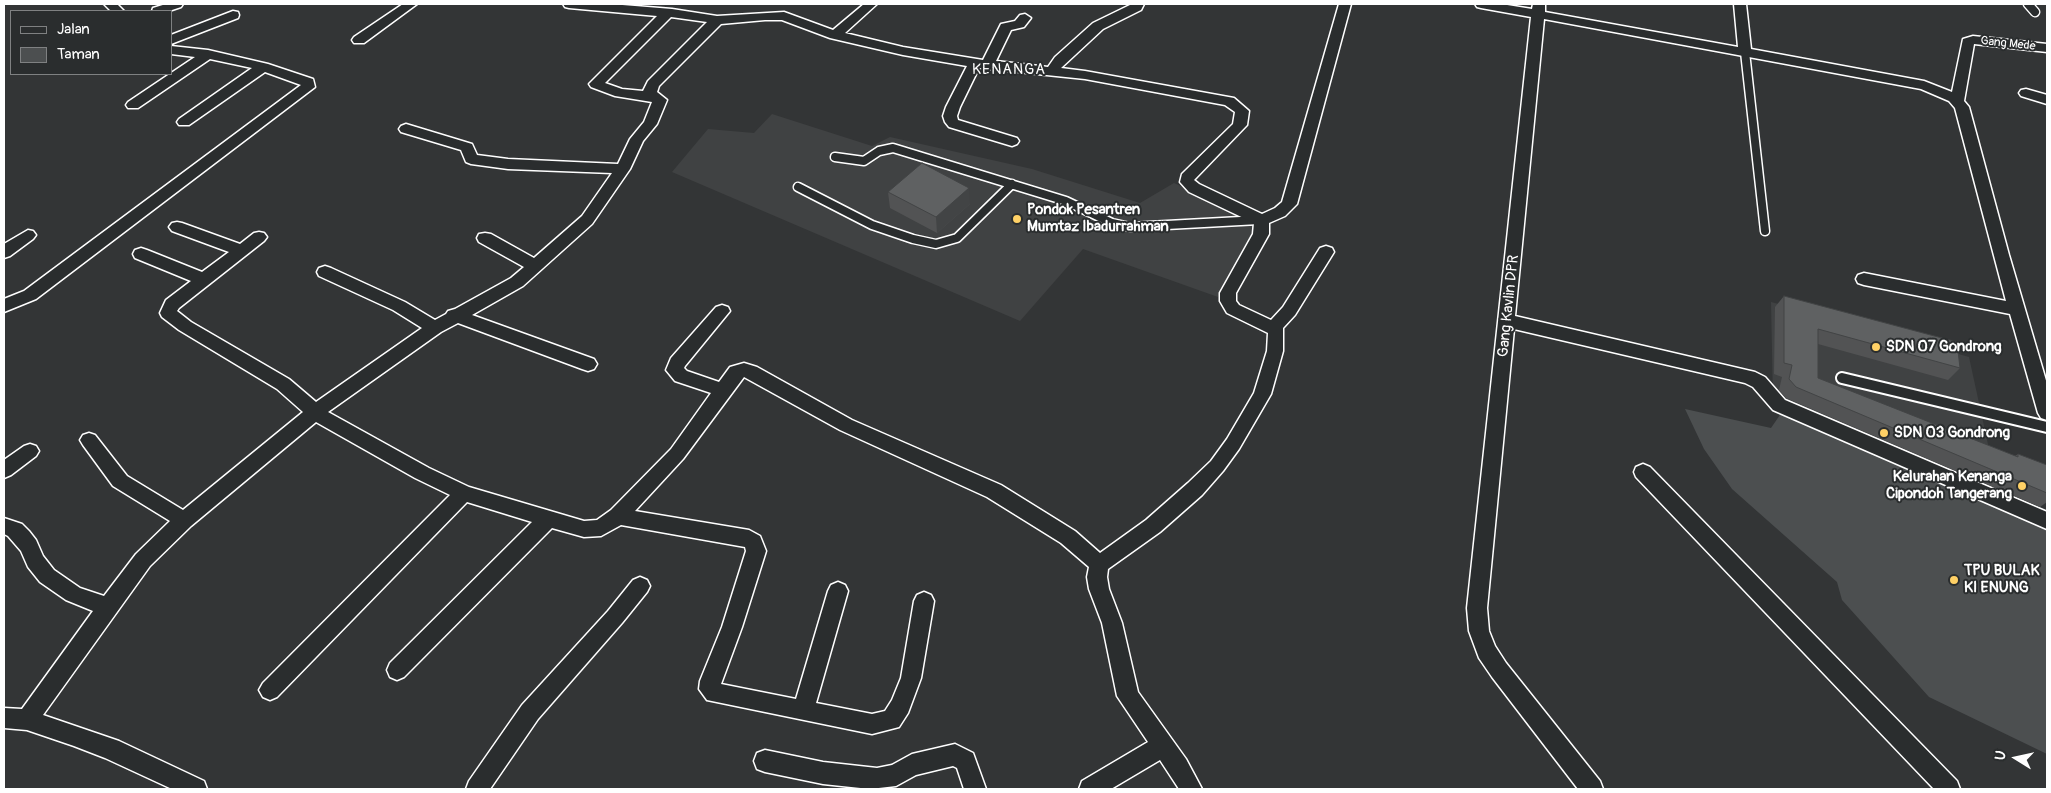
<!DOCTYPE html>
<style>
body{margin:0}
#map{position:relative;width:2051px;height:793px;overflow:hidden;background:#333536;font-family:Pangolin,sans-serif}
canvas{display:block}
.frame{position:absolute;inset:0;border:5px solid #fff;pointer-events:none}
.legend{position:absolute;left:10px;top:10px;width:162px;height:65px;box-sizing:border-box;background:#2a2d2e;border:1px solid #7f8182;margin:0;padding:6px 9px;list-style:none;font-size:15px;color:#fff}
.legend li{display:flex;align-items:center;gap:10px;height:25px}
.legend b{width:25px;border:1px solid #7f8182}
.north{position:absolute;left:1991px;top:733px;width:50px;height:50px;-webkit-text-stroke:4px #2a2d2e;paint-order:stroke;rotate:280deg;font-size:14px;font-weight:700;line-height:20px;text-align:center;color:#fff}
.north::after{content:'';display:block;margin:auto;width:18px;height:22px;background:#fff;clip-path:polygon(50% 0,100% 100%,50% 72%,0 100%)}
</style>
<div id="map">
<canvas width="2051" height="793"></canvas>
<div class="frame"></div>
<ul class="legend">
<li><b style="height:6px;background:#2a2d2e"></b>Jalan</li>
<li><b style="height:14px;background:#4c4f50"></b>Taman</li>
</ul>
<div class="north">U</div>
</div>
<script>
const ctx = document.querySelector('canvas').getContext('2d');
ctx.lineJoin = 'round';
function fillPath(path, color) { ctx.fillStyle = color; ctx.fill(path, 'evenodd'); }
const toPath = rows => new Path2D(rows.map(r => 'M' + r).join(''));
function stroke(path, color, width, dash) { ctx.strokeStyle = color; ctx.lineWidth = width; ctx.lineCap = dash ? 'butt' : 'round'; ctx.setLineDash(dash || []); ctx.stroke(path); }
function write(font, color, halo, rows, align = 'center') {
  ctx.font = font + ' Pangolin,sans-serif'; ctx.lineWidth = 4; ctx.setLineDash([]); ctx.textBaseline = 'middle'; ctx.strokeStyle = halo; ctx.fillStyle = color; for (const [text, x, y, turn = 0] of rows) {
    ctx.save(); ctx.translate(x, y); ctx.rotate((+turn || 0) * Math.PI / 180); ctx.textAlign = isNaN(turn) ? turn : align; if (halo) ctx.strokeText(text, 0, 0); ctx.fillText(text, 0, 0); ctx.restore();
  }
}
const built = toPath([
 [772,114,872,146,890,137,1032,169,1140,203,1174,183,1242,214,1258,225,1218,297,1083,249,1020,321,672,172,708,129,754,133],
 [1771,302,1851,323,1969,357,1999,495,1773,401]
]);
const green = toPath([
 [1685,409,1771,428,1784,409,2047,528,2047,754,1929,697,1842,600,1837,582,1732,489,1704,449]
]);
const serviceFar1 = toPath([
 [2028,4,2035,12],
 [1745,52,1765,231],
 [835,157,864,161,879,151,893,148,1066,201,1112,223,1130,227,1259,220],
 [798,187,872,225,913,239,936,244,957,238,1012,184]
]);
const service = toPath([
 [1842,378,2047,427]
]);
const minor = toPath([
 [104,4,117,4,124,11,111,11,104,4],
 [166,4,183,4,181,7,169,11,152,11,153,8,166,4],
 [403,4,417,4,364,43,354,43,352,40,354,37,403,4],
 [563,4,610,4,672,9,717,16,784,12,833,30,864,4,877,4,845,33,903,47,983,60,1001,24,1015,21,1020,15,1025,14,1031,18,1024,27,1011,30,996,61,1048,67,1055,57,1093,23,1132,4,1144,4,1141,10,1103,29,1061,68,1085,71,1234,98,1249,111,1247,125,1194,180,1199,184,1262,214,1275,208,1282,202,1339,4,1351,4,1297,204,1285,216,1269,223,1269,234,1236,293,1236,301,1239,305,1271,320,1283,307,1320,248,1326,246,1332,248,1334,252,1295,315,1283,328,1283,351,1271,394,1239,449,1223,471,1202,495,1160,532,1108,569,1107,577,1109,589,1122,623,1138,692,1186,759,1202,789,1179,789,1160,760,1111,789,1079,789,1082,781,1148,742,1117,696,1102,623,1089,589,1087,577,1089,567,1061,543,987,497,840,430,744,377,683,459,635,511,749,530,760,536,766,551,742,627,721,684,796,699,828,591,831,585,838,582,845,585,848,591,816,703,872,714,885,711,892,700,901,678,914,601,917,595,924,592,931,595,934,601,921,678,908,713,899,727,872,734,707,700,699,689,700,681,722,627,746,551,745,547,621,525,601,536,584,537,552,528,404,677,397,680,390,677,387,670,390,663,532,522,467,502,277,697,270,700,263,697,259,690,263,683,450,495,415,478,316,422,191,526,150,566,43,715,119,741,204,781,207,789,172,789,105,758,74,746,27,730,4,728,4,708,22,709,93,611,66,600,40,582,28,567,21,551,8,536,4,534,4,518,22,524,29,531,36,540,43,556,54,570,80,588,104,596,136,554,170,521,113,486,83,445,80,440,83,435,89,433,95,435,127,476,183,510,303,412,277,389,179,330,162,317,160,313,166,300,191,281,135,258,133,254,135,250,141,248,147,250,202,272,229,252,172,231,169,227,172,223,177,222,182,223,240,244,254,233,259,232,264,233,267,237,264,241,179,308,177,311,191,322,289,379,316,402,422,328,393,310,319,276,317,272,319,268,325,266,331,268,405,302,435,320,446,314,448,311,455,309,511,278,524,267,479,242,477,238,479,234,485,233,491,234,534,258,582,216,612,173,508,169,471,164,466,162,461,150,401,132,399,129,401,126,406,124,472,144,477,155,508,159,618,164,630,139,644,122,652,102,615,96,591,87,589,84,657,16,569,8,565,7,563,4],
 [671,17,707,22,648,81,643,91,622,89,605,83,671,17],
 [765,20,782,20,830,38,903,55,967,66,946,107,943,116,945,122,949,127,1012,146,1017,144,1019,141,1017,138,958,120,957,116,960,107,979,68,1085,79,1225,105,1235,112,1233,124,1182,174,1180,182,1189,192,1254,223,1253,234,1220,293,1220,301,1227,313,1268,333,1267,351,1254,393,1227,439,1211,461,1188,483,1146,520,1100,553,1075,531,1001,485,852,420,757,367,744,363,730,367,719,382,687,371,684,368,685,366,730,311,728,307,722,305,716,307,671,358,666,370,675,381,711,393,671,449,611,510,597,520,584,521,469,487,429,468,328,412,441,332,458,323,582,369,588,371,594,369,597,364,594,359,472,315,523,286,592,224,630,169,643,141,657,124,667,100,657,92,659,86,721,24,765,20],
 [1475,4,1501,4,1532,9,1533,4,1545,4,1545,12,1738,47,1734,4,1746,4,1751,49,1924,81,1952,92,1963,39,1973,36,2047,44,2047,52,1974,44,1964,101,1969,107,2009,255,2047,384,2047,420,2041,418,2038,413,2010,314,1864,285,1858,283,1856,279,1858,275,1864,273,2006,301,1955,108,1949,101,1921,89,1544,19,1515,316,1755,372,1765,377,1785,400,2047,512,2047,529,1773,410,1753,387,1745,383,1514,329,1487,608,1489,631,1495,646,1506,663,1600,781,1603,789,1578,789,1492,677,1479,658,1469,631,1467,608,1531,17,1481,8,1477,7,1475,4],
 [233,11,238,12,239,15,238,18,171,44,171,35,233,11],
 [171,46,208,50,268,64,313,79,315,87,36,299,4,312,4,299,24,291,301,85,265,72,189,125,179,125,177,122,179,119,252,68,210,59,138,108,128,108,126,105,128,102,195,57,171,54,171,46],
 [2026,89,2047,95,2047,104,2021,96,2019,93,2021,90,2026,89],
 [28,230,33,231,36,235,33,239,10,256,4,258,4,244,28,230],
 [30,444,36,446,39,451,36,456,11,475,4,478,4,460,24,446,30,444],
 [1643,464,1650,467,1957,781,1960,789,1934,789,1636,477,1634,472,1636,467,1643,464],
 [640,577,647,580,650,586,647,592,622,623,538,719,490,789,466,789,469,781,522,705,608,611,633,580,640,577],
 [955,744,973,753,986,789,964,789,957,768,953,766,916,775,896,786,870,789,823,784,765,772,757,769,754,761,757,753,765,750,823,762,877,768,892,765,912,754,955,744]
]);
const wall = toPath([
 [888,192,970,204,937,233,890,208],
 [1784,296,1960,368,1948,380,1818,344,1818,378,2015,456,2018,454,2047,493,2047,502,2040,507,1786,398,1779,390,1782,377,1774,374,1775,307]
]);
const shadedWall = toPath([
 [969,188,970,204,937,233,936,217]
]);
const building = toPath([
 [922,163,969,188,936,217,888,192,922,163],
 [1784,296,1957,342,1960,368,1818,329,1818,378,2018,457,2018,454,2047,465,2047,493,1796,387,1789,379,1792,365,1784,363,1784,296]
]);
const markers = [
 [1017,219,5,"#ffd166"],
 [1876,347,5,"#ffd166"],
 [1884,433,5,"#ffd166"],
 [2022,486,5,"#ffd166"],
 [1954,580,5,"#ffd166"]
];
const farStreetnames = [
 ["Gang Mede",2008,44,6]
];
const farQuarternames = [
 ["KENANGA",1009,70]
];
const poiNames = [
 ["Pondok Pesantren",1027,210],
 ["Mumtaz Ibadurrahman",1027,227],
 ["SDN 07 Gondrong",1886,347],
 ["SDN 03 Gondrong",1894,433],
 ["Kelurahan Kenanga",2012,477,"right"],
 ["Cipondoh Tangerang",2012,494,"right"],
 ["TPU BULAK",1964,571],
 ["KI ENUNG",1964,588]
];
const streetNames = [
 ["Gang Kavlin DPR",1509,306,-84]
];
fillPath(built, '#404243');
fillPath(green, '#4c4f50');
stroke(serviceFar1, '#fff', 11);
stroke(service, '#fff', 14);
stroke(minor, '#fff', 3);
stroke(serviceFar1, '#2a2d2e', 8);
stroke(service, '#2a2d2e', 10);
fillPath(minor, '#2a2d2e');
fillPath(wall, '#525354');
fillPath(shadedWall, '#424445');
fillPath(building, '#5f6162');
stroke(building, '#424445', 1);
for (const [x, y, r, color] of markers) { const dot = new Path2D(); dot.arc(x, y, r, 0, 2 * Math.PI); ctx.fillStyle = color; ctx.fill(dot); stroke(dot, '#2a2d2e', 2); }
write('12px', '#fff', '#2a2d2e', farStreetnames);
ctx.letterSpacing = '1px';
write('15px', '#fff', '#2a2d2e', farQuarternames);
ctx.letterSpacing = '0px';
write('bold 15px', '#fff', '#2a2d2e', poiNames, 'left');
write('15px', '#fff', '#2a2d2e', streetNames);
</script>
